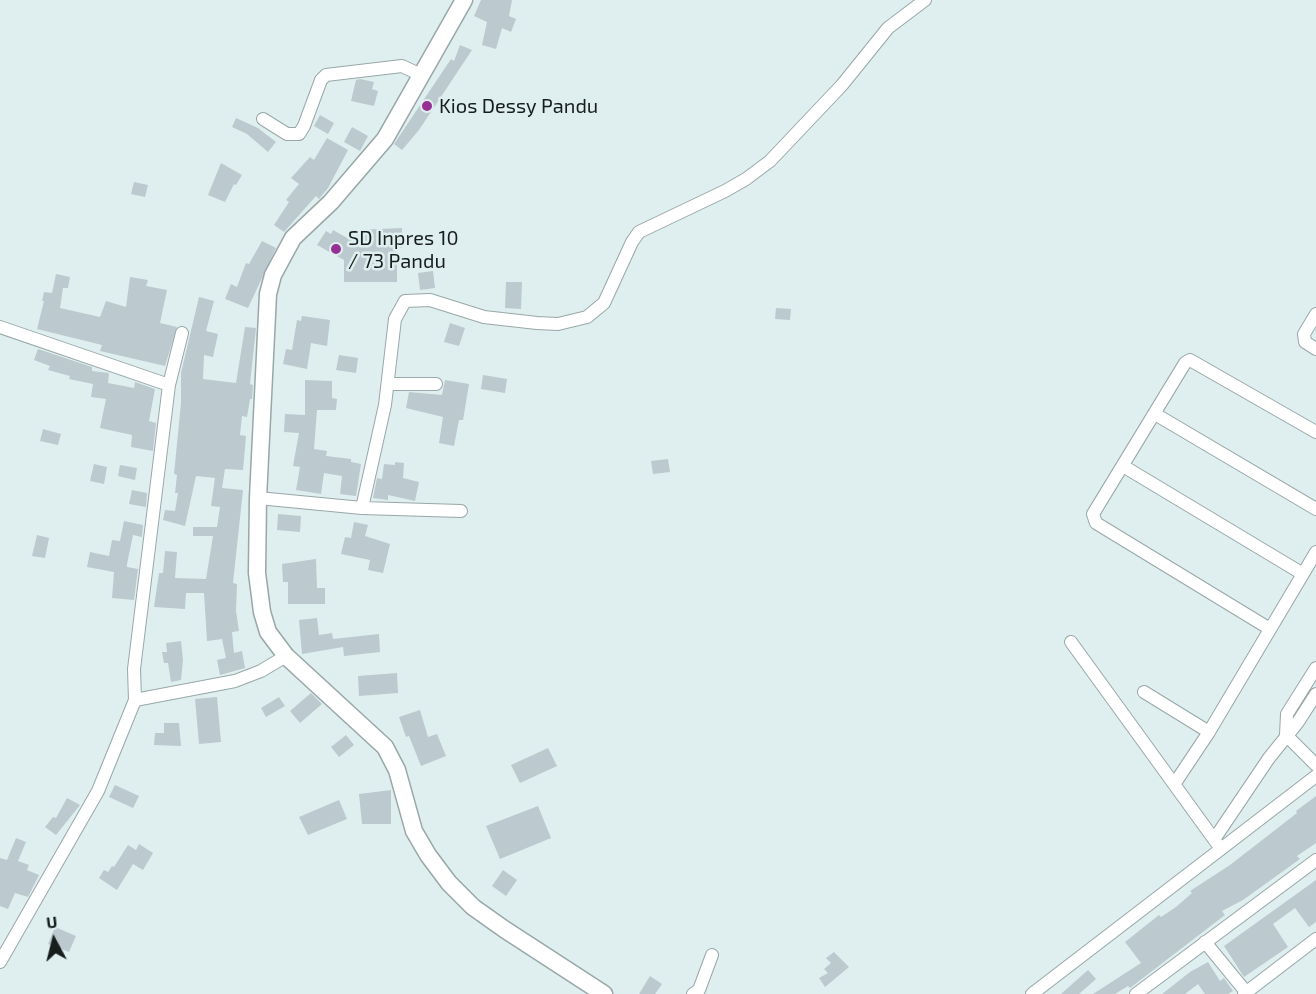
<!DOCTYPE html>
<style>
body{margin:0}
#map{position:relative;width:1316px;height:994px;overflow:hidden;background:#dfefef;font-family:"Exo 2",sans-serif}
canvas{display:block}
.north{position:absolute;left:24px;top:910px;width:60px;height:60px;-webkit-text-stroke:4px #dfefef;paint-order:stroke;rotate:353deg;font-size:16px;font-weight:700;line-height:24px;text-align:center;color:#171d1d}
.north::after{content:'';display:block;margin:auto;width:21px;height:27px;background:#171d1d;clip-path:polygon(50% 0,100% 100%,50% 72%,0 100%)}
</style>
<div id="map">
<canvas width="1316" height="994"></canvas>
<div class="north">U</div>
</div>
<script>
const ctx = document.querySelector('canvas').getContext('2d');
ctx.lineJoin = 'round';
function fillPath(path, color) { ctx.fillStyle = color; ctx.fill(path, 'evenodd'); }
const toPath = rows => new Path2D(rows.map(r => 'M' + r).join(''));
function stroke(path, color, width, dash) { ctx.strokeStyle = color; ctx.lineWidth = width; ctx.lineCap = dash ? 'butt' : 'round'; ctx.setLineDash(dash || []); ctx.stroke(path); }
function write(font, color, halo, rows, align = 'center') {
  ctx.font = font + ' "Exo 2",sans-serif'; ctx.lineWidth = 5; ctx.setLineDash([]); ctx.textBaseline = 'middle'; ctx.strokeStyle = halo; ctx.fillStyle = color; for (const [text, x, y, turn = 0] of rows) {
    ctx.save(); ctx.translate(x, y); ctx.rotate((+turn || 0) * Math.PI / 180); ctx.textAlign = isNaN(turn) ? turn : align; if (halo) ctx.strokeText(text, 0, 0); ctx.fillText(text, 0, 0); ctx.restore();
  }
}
const building = toPath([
 [481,0,512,0,509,16,516,19,511,32,502,28,496,49,482,45,487,22,474,16],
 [460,45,472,50,419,130,402,150,394,144,451,59,454,61],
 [360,79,374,82,372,89,378,91,374,106,351,101,356,80],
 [320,115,334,123,328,134,314,126],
 [236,118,258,128,276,142,268,152,247,134,232,127],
 [352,127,368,136,360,151,344,142],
 [327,138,348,150,328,188,319,199,316,196,284,232,274,225,289,202,286,200,299,184,291,178,310,157,314,160],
 [221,163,242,175,236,185,234,184,225,202,208,195],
 [134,182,148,185,145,197,131,194],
 [402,228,402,248,397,248,397,282,344,282,344,260,317,245,326,231,331,234,333,230,358,244,357,230],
 [262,241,276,248,248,308,225,299,231,284,237,287,246,263,249,264],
 [433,271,435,288,420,290,418,273],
 [56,274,70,277,68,288,63,288,60,308,100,317,106,301,126,307,130,277,148,280,146,286,167,290,160,323,177,327,165,366,100,351,102,345,37,329,44,301,42,301,44,292,52,293],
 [506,282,522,282,521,309,505,308],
 [199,297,214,301,206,331,218,334,213,357,204,355,203,379,236,383,245,327,256,328,250,384,253,385,252,399,250,399,247,417,242,416,240,435,246,436,243,470,225,469,222,488,243,490,233,583,237,584,236,611,239,631,232,632,234,653,242,651,245,668,220,675,217,660,226,658,222,639,207,641,204,593,186,593,185,609,154,607,159,573,163,573,165,551,177,552,175,578,206,579,213,536,193,536,193,527,217,527,220,507,211,506,215,478,196,476,185,526,163,520,165,510,175,511,178,493,175,493,177,475,174,474,181,403,181,373],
 [776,308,791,309,790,320,775,319],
 [302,316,330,320,327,346,311,343,307,369,283,364,286,349,292,350,297,320,301,321],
 [450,323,465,328,459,346,444,342],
 [38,349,92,367,92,371,109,373,108,383,134,388,135,382,155,389,149,421,156,423,153,451,131,447,132,435,100,428,106,399,91,397,93,384,69,379,70,376,48,370,50,366,34,360],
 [339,355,358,358,356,373,336,370],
 [483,375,507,379,505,393,481,389],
 [305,380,332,381,332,398,337,399,336,410,317,410,314,449,327,451,326,456,351,459,351,462,361,464,356,496,340,494,342,476,324,473,321,494,296,490,300,467,293,466,299,433,284,432,285,414,305,415],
 [445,380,469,384,463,420,459,420,454,446,439,443,443,417,406,408,409,392,442,395],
 [43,429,61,434,58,445,40,441],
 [668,459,670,472,653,474,651,461],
 [395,462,404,463,403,478,419,482,415,501,388,495,388,500,373,498,377,478,382,479,384,464,395,465],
 [94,464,107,467,104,484,90,481],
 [120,465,137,468,135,480,118,476],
 [132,490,147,493,146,507,129,504],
 [278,514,301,516,300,532,277,530],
 [124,521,143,525,142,537,133,535,127,564,127,567,138,569,134,600,112,598,114,572,87,567,90,552,109,556,112,540,120,541],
 [354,522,368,525,365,536,390,544,383,573,368,570,370,560,341,554,345,537,351,538],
 [37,535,49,538,45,558,32,556],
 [316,559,317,588,325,588,325,604,288,604,288,582,283,582,282,564],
 [317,618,319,635,332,633,333,639,379,634,380,652,344,656,343,647,302,654,299,620],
 [181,641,183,660,181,680,171,682,168,663,164,663,162,652,167,652,166,643],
 [397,673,398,693,359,696,358,676],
 [311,693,322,704,300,723,290,711],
 [217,697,221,742,199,744,195,699],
 [279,697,285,706,266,717,261,708],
 [420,710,428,737,437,734,446,756,421,766,409,736,406,737,399,717],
 [164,723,179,723,181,746,154,745,155,733,164,733],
 [346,735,354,745,339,757,331,747],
 [548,748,557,766,520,783,511,765],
 [115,785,139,796,133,808,109,797],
 [391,790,391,824,362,824,359,794],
 [1316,796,1316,843,1297,856,1300,859,1243,900,1222,911,1225,915,1130,988,1128,986,1115,994,1093,994,1141,963,1125,942,1159,915,1161,917,1176,907,1192,893,1190,891,1230,865,1297,813,1296,811],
 [67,798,80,805,56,835,45,827,53,817,56,818],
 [339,800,347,819,308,835,299,817],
 [538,806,551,838,500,859,486,826],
 [16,838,26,842,18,861,29,865,27,870,39,875,28,897,15,893,8,909,0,906,0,858,7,860],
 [139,844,153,853,143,870,133,864,117,890,99,878,104,870,108,872,112,866,114,867,128,845,136,850],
 [503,870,517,880,506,896,492,886],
 [1316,880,1316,922,1309,927,1295,908,1273,924,1288,947,1244,977,1224,946],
 [55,927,76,936,69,952,48,944],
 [834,952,849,967,825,987,819,978,828,973,824,969,831,963,826,958],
 [1208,962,1220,981,1224,978,1233,991,1228,994,1205,994,1198,984,1185,994,1162,994,1190,972],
 [1088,970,1096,979,1079,994,1061,994],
 [650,976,662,984,655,994,639,994]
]);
const minor = toPath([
 [263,119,287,134,299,134,304,126,321,80,326,75,402,66,421,75],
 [1316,314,1304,334,1305,342,1316,349],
 [0,327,169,385,134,669,135,700,98,791,0,962],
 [389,384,436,384],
 [169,385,182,333],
 [1155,414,1316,509],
 [1123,466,1303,574],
 [258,498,362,508,461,511],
 [362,508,385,405,395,319,405,301,430,300,484,317,537,323,558,324,587,317,604,303,632,242,639,232,725,191,746,179,770,161,842,85,888,28,925,0],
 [1270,629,1096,523,1093,514,1185,363,1190,360,1316,432],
 [1071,642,1221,849],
 [1316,668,1287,714,1286,735,1316,765],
 [1144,692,1209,732],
 [135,700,235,681,261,671,286,656],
 [1175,783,1209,732,1316,552],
 [1215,838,1269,758,1298,722,1316,694],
 [1205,942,1246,992],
 [693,994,699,990,712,955],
 [1032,994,1316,776],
 [1136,994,1316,860],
 [1244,994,1316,939]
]);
const highway = toPath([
 [464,0,385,139,331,202,293,238,273,275,268,294,258,498,257,573,262,612,268,632,286,656,385,747,397,770,414,831,428,855,449,883,473,907,504,929,604,994]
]);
const markers = [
 [427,106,6,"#963095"],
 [336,249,6,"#963095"]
];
const poiNames = [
 ["Kios Dessy Pandu",439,106],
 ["SD Inpres 10",348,238],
 ["/ 73 Pandu",348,261]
];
fillPath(building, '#bcc9ce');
stroke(minor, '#98a7a7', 14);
stroke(highway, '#98a7a7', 19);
stroke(minor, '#fff', 12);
stroke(highway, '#fff', 16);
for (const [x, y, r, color] of markers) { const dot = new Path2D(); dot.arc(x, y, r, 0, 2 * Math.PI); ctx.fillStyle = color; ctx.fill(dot); stroke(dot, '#dfefef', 2); }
write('20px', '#171d1d', '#dfefef', poiNames, 'left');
</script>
